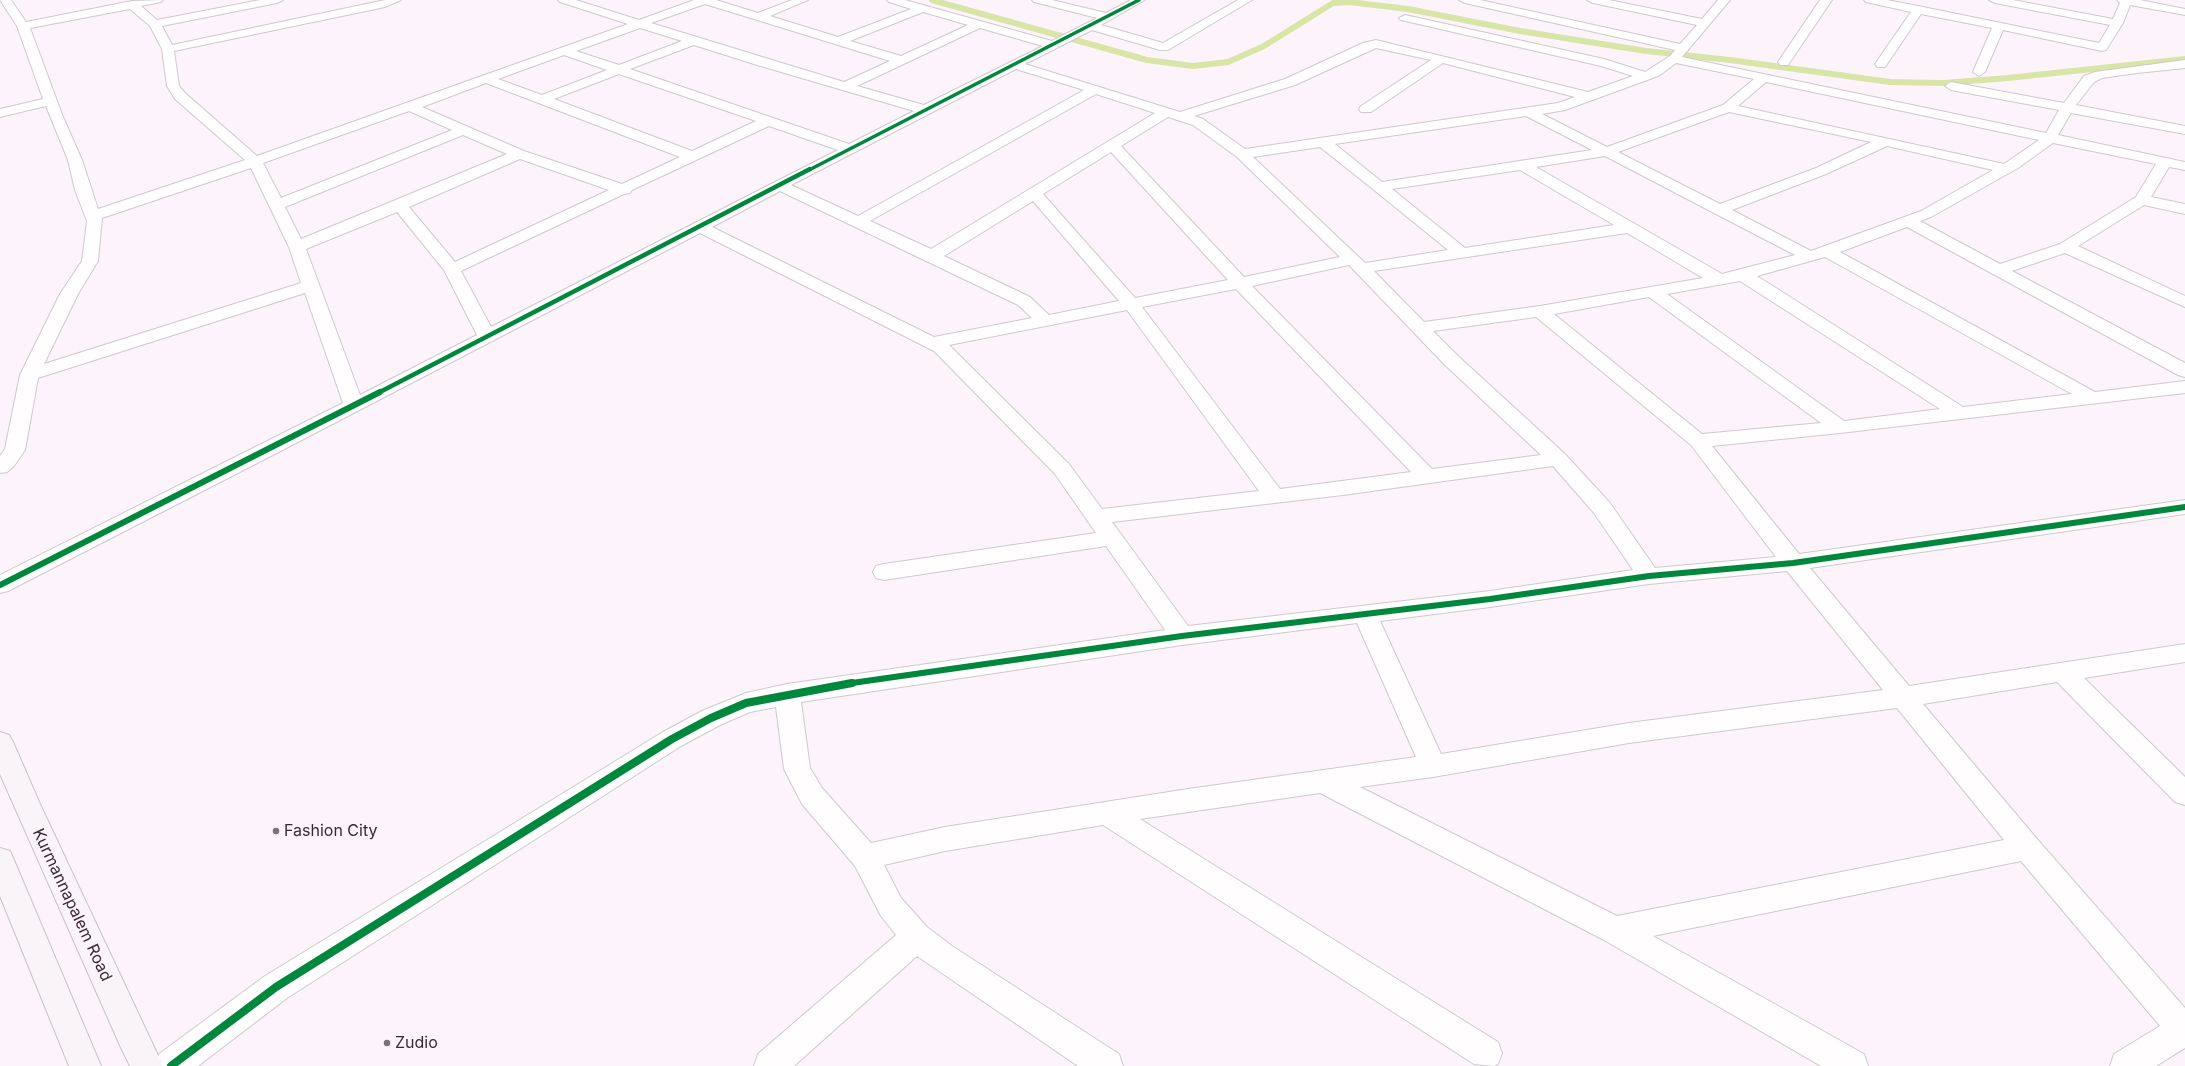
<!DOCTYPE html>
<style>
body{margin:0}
canvas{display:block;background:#fcf4fa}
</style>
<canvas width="2185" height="1066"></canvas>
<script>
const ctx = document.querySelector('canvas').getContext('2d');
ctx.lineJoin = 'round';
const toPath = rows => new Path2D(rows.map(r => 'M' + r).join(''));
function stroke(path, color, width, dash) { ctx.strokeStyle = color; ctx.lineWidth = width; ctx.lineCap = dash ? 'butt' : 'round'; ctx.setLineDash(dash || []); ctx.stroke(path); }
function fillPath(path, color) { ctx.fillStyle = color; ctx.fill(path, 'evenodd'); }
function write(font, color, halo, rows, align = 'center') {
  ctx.font = font + ' Inter,sans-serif'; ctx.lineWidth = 3; ctx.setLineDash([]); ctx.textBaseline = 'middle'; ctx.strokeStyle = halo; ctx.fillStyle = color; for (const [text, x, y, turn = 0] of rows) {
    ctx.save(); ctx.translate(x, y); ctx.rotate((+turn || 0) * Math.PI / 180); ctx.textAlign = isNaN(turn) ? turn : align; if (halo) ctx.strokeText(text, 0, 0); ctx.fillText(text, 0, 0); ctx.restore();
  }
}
const stream = toPath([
 [932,0,1147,60,1193,66,1228,62,1264,46,1333,3,1349,2,1408,9,1520,31,1646,51,1730,60,1890,82,1943,83,2008,78,2185,59]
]);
const minor = toPath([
 [0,0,11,0,26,22,132,1,163,0,161,2,141,6,157,20,260,0,283,0,277,3,162,26,172,45,385,0,401,0,385,7,174,51,179,86,185,93,257,156,628,24,560,2,558,0,576,0,639,20,694,0,716,0,758,13,792,0,808,0,770,16,838,37,911,9,889,2,887,0,905,0,1052,41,1097,18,1034,2,1032,0,1052,0,1106,13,1131,0,1145,0,1101,25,1163,43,1238,0,1252,0,1168,50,1160,50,1092,30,1025,64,1180,112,1285,79,1363,43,1376,40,1588,92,1633,76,1601,66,1401,20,1399,18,1405,15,1604,59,1645,72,1670,56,1675,50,1465,3,1459,0,1480,0,1680,44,1697,25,1593,3,1587,0,1609,0,1702,19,1718,0,1730,0,1682,57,2046,133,2059,110,1951,90,1945,86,1951,82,2064,103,2084,76,2095,72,2185,60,2185,68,2137,73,2102,78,2094,82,2076,105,2185,126,2185,134,2071,113,2058,135,2185,162,2185,170,2169,167,2151,197,2185,204,2185,214,2144,205,2078,246,2185,296,2185,307,2065,253,2012,271,2185,363,2185,377,2178,375,1907,227,1840,252,2095,392,2185,381,2185,393,1840,433,1712,446,1799,554,2185,500,2185,514,1810,568,1909,686,2185,644,2185,662,2084,678,2185,777,2185,805,2175,802,2057,682,1923,704,2037,839,2185,1008,2185,1048,2156,1066,2110,1066,2114,1054,2160,1026,2021,861,1653,936,1864,1054,1868,1066,1821,1066,1604,940,1320,793,1140,819,1498,1042,1502,1053,1498,1064,1494,1066,1474,1064,1103,825,945,851,884,865,901,898,927,927,952,946,1119,1054,1123,1066,1078,1066,917,956,794,1066,754,1066,758,1054,896,935,881,916,855,866,802,804,788,777,784,769,776,707,750,712,720,725,681,746,287,998,198,1066,155,1066,159,1054,265,976,663,732,702,711,746,693,787,684,1165,630,1106,546,884,580,876,578,873,572,876,566,884,564,1096,533,1055,474,934,351,700,233,269,457,8,591,0,593,0,575,343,403,305,293,38,378,25,450,14,466,7,472,0,473,0,456,5,449,20,375,60,294,82,261,87,221,75,190,68,160,46,106,0,117,0,109,43,99,17,26,0,0],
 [705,4,754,19,890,61,844,82,651,23,705,4],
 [130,9,150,26,162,49,167,86,175,99,245,160,98,209,82,160,63,117,30,28,130,9],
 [923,12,968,25,901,56,850,41,923,12],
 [640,28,682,41,619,65,576,51,640,28],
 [980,28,1043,46,924,105,857,86,980,28],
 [694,45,754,64,914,111,849,144,630,69,694,45],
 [1376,48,1431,60,1361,106,1359,109,1361,112,1371,112,1443,63,1575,97,1558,103,1245,149,1203,119,1194,116,1295,85,1376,48],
 [564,55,607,70,542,95,498,79,564,55],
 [1676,63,1754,79,1723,105,1607,147,1542,114,1565,110,1650,79,1660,75,1676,63],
 [1016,69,1084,90,858,216,791,185,1016,69],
 [619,74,756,121,692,151,554,99,619,74],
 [1766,82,2039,140,2004,164,1738,106,1766,82],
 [486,83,680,157,622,184,524,151,422,107,486,83],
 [1096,94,1155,113,931,249,870,221,1096,94],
 [409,111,452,130,281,198,263,163,409,111],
 [1729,112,1871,142,1816,168,1720,204,1618,152,1729,112],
 [1526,116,1592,150,1382,182,1335,144,1526,116],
 [1168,117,1193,125,1237,157,1340,257,1244,277,1121,146,1168,117],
 [769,126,838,150,491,327,461,271,624,194,630,193,632,190,769,126],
 [463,135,507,154,301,239,285,207,463,135],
 [2053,143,2156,164,2136,197,2060,244,2000,264,1920,221,1931,217,2018,168,2053,143],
 [1887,146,1993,170,1921,211,1811,251,1732,210,1826,174,1887,146],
 [1320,147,1374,190,1448,250,1365,263,1253,157,1320,147],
 [1111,152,1228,280,1135,298,1043,194,1111,152],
 [1605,156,1714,213,1795,255,1722,274,1536,167,1605,156],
 [520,159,609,190,455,262,409,207,520,159],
 [251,168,289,247,301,283,44,364,78,294,98,261,102,218,251,168],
 [1520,170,1614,225,1465,248,1392,189,1520,170],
 [780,191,1018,305,1032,318,934,337,712,227,780,191],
 [1033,201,1119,301,1049,315,1030,297,944,256,1033,201],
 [397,212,444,270,477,335,360,395,306,249,397,212],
 [1627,233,1703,278,1540,306,1424,322,1374,271,1627,233],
 [1825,257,2072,394,1963,407,1757,276,1825,257],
 [1349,265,1444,364,1541,455,1432,469,1252,286,1349,265],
 [1740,281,1940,409,1844,421,1667,294,1740,281],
 [1236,289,1411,472,1280,489,1142,307,1236,289],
 [1649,297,1821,423,1702,434,1554,314,1649,297],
 [1127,310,1259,491,1102,509,1069,464,949,345,1127,310],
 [1536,317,1691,445,1776,557,1655,568,1610,503,1565,454,1458,356,1433,331,1536,317],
 [1553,466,1594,513,1633,570,1490,591,1188,626,1112,522,1343,495,1553,466],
 [1787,571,1883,690,1629,723,1441,754,1380,621,1490,607,1649,584,1787,571],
 [1357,623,1416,757,1188,789,945,827,871,843,822,788,810,768,801,702,1182,645,1357,623],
 [1897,708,2004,840,1617,916,1360,787,1433,777,1629,743,1897,708],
 [1820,0,1832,0,1788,65,1780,65,1778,62,1820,0],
 [1864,0,1887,0,1918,6,2099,43,2110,25,1995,3,1989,0,2013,0,2113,19,2120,3,2117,0,2140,0,2185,9,2185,15,2130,5,2123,23,2106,50,2102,51,2003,30,1985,72,1979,76,1973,72,1992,28,1921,14,1885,67,1877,67,1875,64,1911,12,1866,2,1864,0]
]);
const major = toPath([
 [0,732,9,735,13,742,40,804,163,1066,130,1066,122,1050,0,774,0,732],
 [0,848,10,851,14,860,101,1066,69,1066,0,896,0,848]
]);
const cyclewayFar3 = toPath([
 [809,170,1139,0]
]);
const cyclewayFar2 = toPath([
 [378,393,810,169]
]);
const cyclewayFar1 = toPath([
 [0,585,380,392],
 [845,684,1182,636,1490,599,1649,576,1793,563,2185,507]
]);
const cycleway = toPath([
 [171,1066,276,987,672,739,711,718,746,703,852,683]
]);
const markers = [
 [276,831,4,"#797377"],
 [387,1043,4,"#797377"]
];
const nearPoinames = [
 ["Fashion City",284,831],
 ["Zudio",395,1043]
];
const nearStreetnames = [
 ["Kurmannapalem Road",72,905,65]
];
stroke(stream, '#d8e5a7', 6);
stroke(minor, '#cfc9cd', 2);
stroke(major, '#cdc1c9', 2);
fillPath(minor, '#fffdfe');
fillPath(major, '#f9f4f7');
stroke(cyclewayFar3, '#00873e', 3.5);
stroke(cyclewayFar2, '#00873e', 4.5);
stroke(cyclewayFar1, '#00873e', 6);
stroke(cycleway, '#00873e', 8);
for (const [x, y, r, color] of markers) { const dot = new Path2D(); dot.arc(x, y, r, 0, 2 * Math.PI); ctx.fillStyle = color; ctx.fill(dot); stroke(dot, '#fff1fb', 1.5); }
write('16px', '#332e31', '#fff1fb', nearPoinames, 'left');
write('16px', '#332e31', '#fff1fb', nearStreetnames);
</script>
